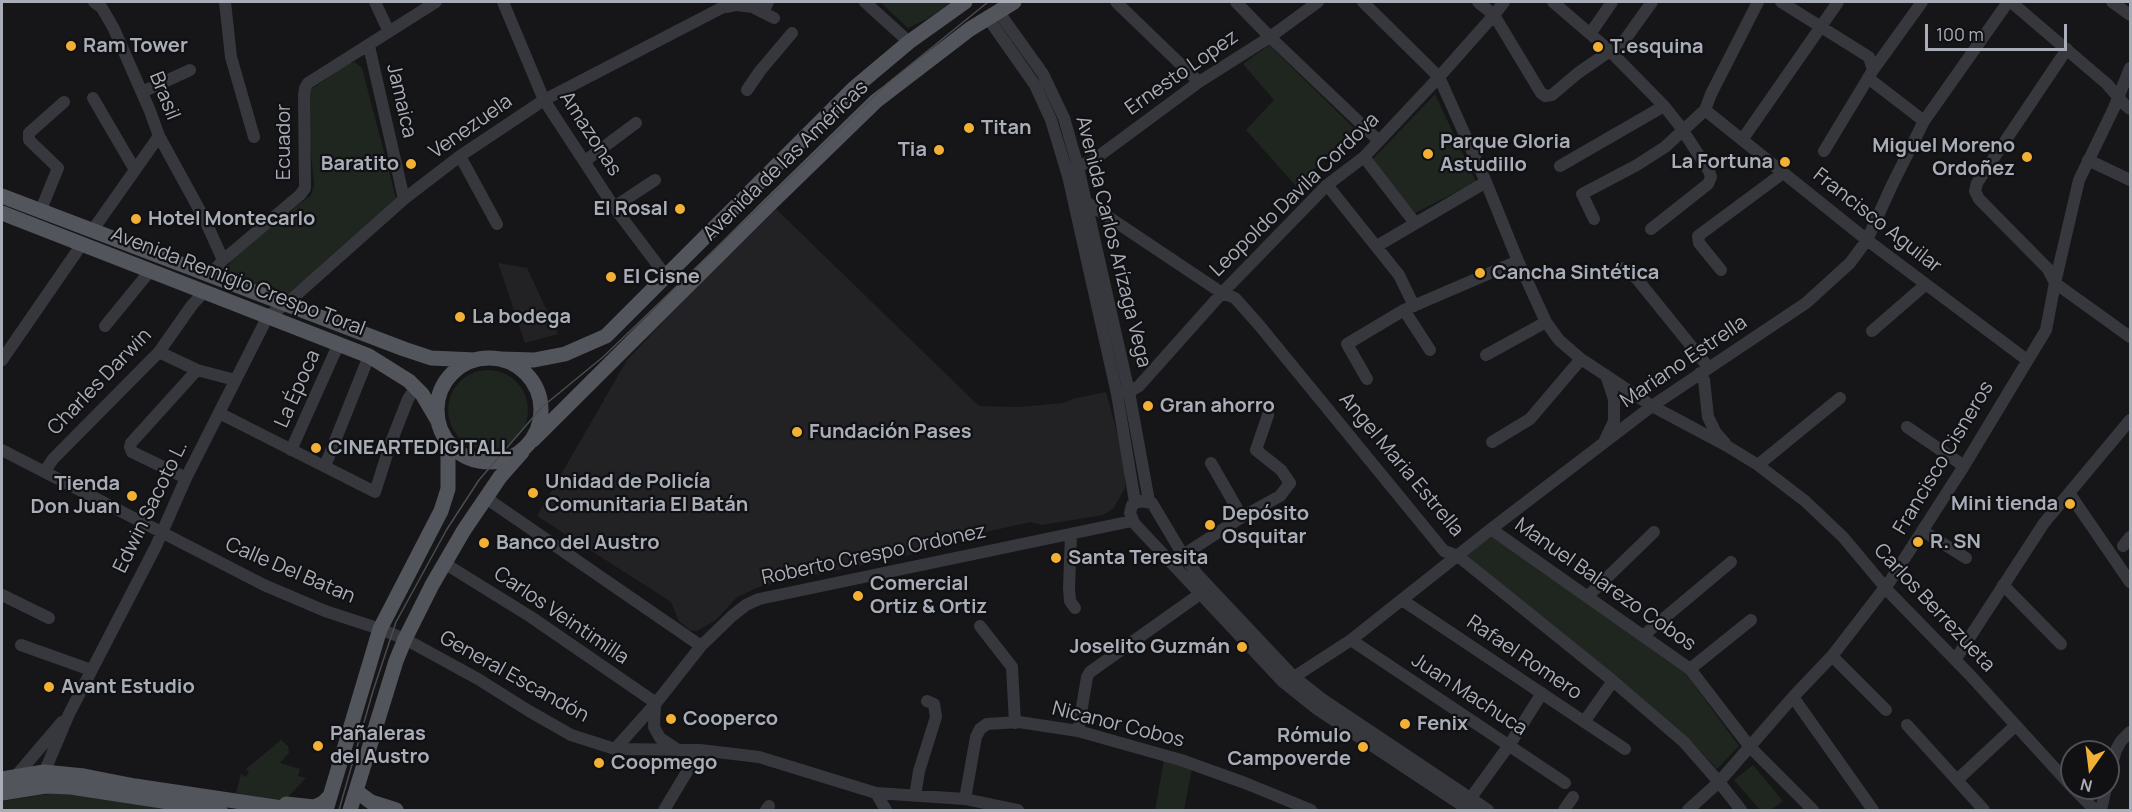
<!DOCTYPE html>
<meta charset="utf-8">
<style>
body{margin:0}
#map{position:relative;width:2132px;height:812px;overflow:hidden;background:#161618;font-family:Manrope,sans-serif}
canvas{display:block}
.frame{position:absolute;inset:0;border:3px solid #a8adb8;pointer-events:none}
.north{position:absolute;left:2060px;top:740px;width:60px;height:60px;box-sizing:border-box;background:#111113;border:2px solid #4d4f55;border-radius:50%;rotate:194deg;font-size:16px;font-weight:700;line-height:24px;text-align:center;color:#a8adb8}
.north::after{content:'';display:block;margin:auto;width:21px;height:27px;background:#f2b134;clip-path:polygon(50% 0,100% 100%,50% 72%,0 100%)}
.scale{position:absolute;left:1925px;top:24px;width:142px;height:27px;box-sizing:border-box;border:3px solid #a8adb8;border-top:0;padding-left:8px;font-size:18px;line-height:21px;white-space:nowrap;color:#a8adb8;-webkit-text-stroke:4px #111113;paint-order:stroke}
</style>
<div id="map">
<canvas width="2132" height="812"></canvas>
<div class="frame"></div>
<div class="north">N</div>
<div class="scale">100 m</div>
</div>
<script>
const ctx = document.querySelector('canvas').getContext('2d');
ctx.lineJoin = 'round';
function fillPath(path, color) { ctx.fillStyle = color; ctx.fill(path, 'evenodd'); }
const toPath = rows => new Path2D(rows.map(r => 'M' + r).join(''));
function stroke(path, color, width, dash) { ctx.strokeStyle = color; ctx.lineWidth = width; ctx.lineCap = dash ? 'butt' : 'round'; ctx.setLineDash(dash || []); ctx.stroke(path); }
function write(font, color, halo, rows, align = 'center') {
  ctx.font = font + ' Manrope,sans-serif'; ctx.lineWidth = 4.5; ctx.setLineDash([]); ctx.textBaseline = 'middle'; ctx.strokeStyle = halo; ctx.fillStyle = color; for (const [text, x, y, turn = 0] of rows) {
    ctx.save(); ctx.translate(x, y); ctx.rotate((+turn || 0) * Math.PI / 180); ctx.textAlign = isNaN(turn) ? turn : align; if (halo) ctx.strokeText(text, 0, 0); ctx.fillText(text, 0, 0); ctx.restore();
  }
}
const built = toPath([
 [773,206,979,406,1019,407,1064,403,1072,399,1106,392,1126,465,1125,488,1114,508,1103,515,1042,525,1031,522,922,546,923,552,759,587,737,597,716,620,697,631,690,630,679,621,671,602,537,516,627,360],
 [498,263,527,268,558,334,525,343]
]);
const green = toPath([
 [880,2,953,2,927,19,908,28],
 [1269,45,1356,130,1296,186,1246,130,1274,100,1243,64],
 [355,62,362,68,396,198,288,294,277,293,229,276,226,270,234,256,311,195,314,185,306,98,310,90,348,64],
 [1435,94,1476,182,1415,213,1372,160],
 '448 410a40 40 0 1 1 80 0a40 40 0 1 1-80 0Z',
 [1493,535,1684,671,1739,746,1717,769,1691,741,1467,555],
 [281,740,288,746,289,753,280,763,300,769,298,776,306,778,287,798,286,803,236,793,241,774,245,777,249,773,246,769],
 [1164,760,1192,768,1184,810,1155,810],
 [1753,765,1783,801,1771,810,1760,810,1734,780],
 [69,791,119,801,170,810,2,810,2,801]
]);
const minor = toPath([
 [225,2,231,57,254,137],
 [375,2,389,32],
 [503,2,544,100,614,207,666,276],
 [865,2,909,42],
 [1116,2,1199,82],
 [1236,2,1270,37,1379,141],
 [1363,2,1439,77,1486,182,1518,261,1546,322,1559,340,1581,359,1652,406,1727,446,1758,465,1805,501,1843,537,1889,592,1969,674,2072,787],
 [1478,2,1494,15,1541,93,1545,96,1552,95,1578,73,1610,51],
 [1553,2,1610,51,1664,106,1680,126,1709,171,1711,177,1708,184,1651,229],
 [1781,2,1869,57,1873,70],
 [2011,2,2107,84,2124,104,2130,109],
 [2112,2,2130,15],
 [749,3,753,7,760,9,766,6,768,2],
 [727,7,736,5,753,7],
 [756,9,774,18],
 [998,11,1043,74,1064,118,1078,167,1129,392,1149,501],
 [988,18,1035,85,1051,120,1068,176,1117,394,1135,502],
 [1590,34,1612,2],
 [369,46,404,199],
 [2067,49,1977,183,1975,191,1979,199,2048,269,2055,283,2130,337],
 [1614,55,1652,2],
 [1868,78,1924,121],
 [747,90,760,71,792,33],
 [142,92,190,70],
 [93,98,135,170],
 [1705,110,1867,240,2027,360],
 [159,136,205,220,223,260],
 [1742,140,1838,2],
 [1824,151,1873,70,1922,2],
 [460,156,497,224],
 [1364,157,1415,223],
 [2088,160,2130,180],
 [585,161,636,123],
 [1560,166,1664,106],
 [1071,169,1092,161,1199,82,1270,37,1318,2],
 [1327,185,1399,275,1414,306],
 [1086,202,1222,293,1235,298,1259,325,1444,551,1458,556,1613,681,1684,742,1719,782,1741,810],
 [614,207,655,180],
 [40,212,58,168,29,140,29,133,64,102],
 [1594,219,1582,194,1637,165,1665,147,1705,110,1711,94,1758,2],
 [92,231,159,136,150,111,114,29,102,8,94,2],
 [1377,246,1486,182],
 [1622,268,1627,270,1637,279,1709,368],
 [1721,270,1699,243,1698,236,1783,173],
 [210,276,223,260,300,195,305,188,304,95,305,88,308,83,436,2],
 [1404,310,1430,350],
 [105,326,150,271],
 [1872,331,1925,285],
 [159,352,197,370,235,380],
 [1486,355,1546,322],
 [2,360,82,244],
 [1700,373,1704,380,1708,417,1716,433,1725,443],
 [1367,379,1347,344,1404,310,1518,261],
 [1117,394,1129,392,1139,386,1222,293,1327,185,1364,157,1439,77,1494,15,1504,2],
 [219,413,375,492,390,445,408,399,416,387],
 [1907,427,1964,466],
 [1605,440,1614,421,1614,399,1606,375],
 [1492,442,1530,419,1581,359],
 [2,450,264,585,325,611,380,629,405,639,478,679,529,711,571,735,615,749,700,750,759,757,876,793,965,799,1018,810],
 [291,450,339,343],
 [1211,463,1242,517],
 [1758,465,1840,398],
 [325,466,369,356],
 [45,471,53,459,159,352,192,305,205,291],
 [186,478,132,452,130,447,131,443,197,370],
 [2069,493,2130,582],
 [486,498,701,646],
 [1491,529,1690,669,1750,747,1813,810],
 [1923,531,1966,558],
 [1071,534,1069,588,1070,601,1075,608],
 [2123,546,2130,537],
 [1183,555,1242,517,1280,496,1290,483,1281,470,1256,450,1268,415],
 [444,563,531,617,656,703],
 [2003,585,2061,644],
 [2,595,49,618],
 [1588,596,1654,532],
 [1402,600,1625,749],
 [980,626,1012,667,1015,723],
 [1644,635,1731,562],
 [1351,640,1565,783],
 [21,645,91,670],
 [1832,656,1886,710],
 [1955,660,2044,523,2130,420],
 [1690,669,1751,620],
 [1294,677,1351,640,1491,529,1652,406,1806,303,1850,263,1867,240,1892,185,1924,121,2008,2],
 [1793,697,1873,810],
 [655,704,654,727,660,738,678,750],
 [1584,722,1613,681],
 [1907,725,1984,810],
 [1078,731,1087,677,1090,672,1200,594],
 [615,749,656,703,701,646,732,616,746,605,759,599,1132,521],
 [16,776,62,722],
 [2108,779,2116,750,2121,741,2130,732],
 [41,780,69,714,156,546,186,478,268,316,286,304,404,199,460,156,544,100,733,2],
 [1957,780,2015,726],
 [2073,788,2095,810],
 [876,793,886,810],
 [915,796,919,771,936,717,934,704,927,701],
 [965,799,976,737,980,729,987,724,1019,722,1078,731,1181,760,1245,783,1311,810],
 [1467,803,1510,744,1542,693],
 [664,810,700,750],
 [766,810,769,806],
 [1469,810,1317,709,1282,681,1134,523,1130,513,1132,505,1140,501,1152,503,1183,555,1197,574,1294,677,1322,699,1488,810],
 [1564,810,1573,797],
 [1688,810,1719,782,1793,697,1832,656,1890,581,1964,466,2046,330,2055,283,2079,180,2114,108,2130,68],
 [2101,810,2106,788]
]);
const major = toPath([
 [2,196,404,349,431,358,475,360],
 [2,213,369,356,409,381,422,394,438,421],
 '437 410a52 52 0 1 1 104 0a52 52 0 1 1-104 0Z',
 [501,359,534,360,565,354,606,336,853,89,909,42,965,2],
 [533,440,766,208,876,101,970,29,1014,2],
 [2,779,44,772,84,776,135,786,295,810],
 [356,791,371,802,396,810],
 [2,793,46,786,71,787,220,810],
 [286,804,314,807,323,803,330,796],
 [326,810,380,629,441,511,448,489,448,457,444,436],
 [350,810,396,661,405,639,432,585,464,530,500,477,522,452]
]);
const tram = toPath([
 [339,810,373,691,396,622,447,529,479,480,542,407,603,357,888,83,988,2]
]);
const markers = [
 [71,46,6,"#f2b134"],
 [1598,47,6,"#f2b134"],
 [969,128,6,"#f2b134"],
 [939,150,6,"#f2b134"],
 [1428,154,6,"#f2b134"],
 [2027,157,6,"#f2b134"],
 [1785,162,6,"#f2b134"],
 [411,164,6,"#f2b134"],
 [680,209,6,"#f2b134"],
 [136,219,6,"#f2b134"],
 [1480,273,6,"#f2b134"],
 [611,277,6,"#f2b134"],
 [460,317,6,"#f2b134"],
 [1148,406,6,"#f2b134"],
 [797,432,6,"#f2b134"],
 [316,448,6,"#f2b134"],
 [533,493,6,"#f2b134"],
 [132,496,6,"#f2b134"],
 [2070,504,6,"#f2b134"],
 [1210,525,6,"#f2b134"],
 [1918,542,6,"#f2b134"],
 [484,543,6,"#f2b134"],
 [1056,558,6,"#f2b134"],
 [858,596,6,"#f2b134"],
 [1242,647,6,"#f2b134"],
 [49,687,6,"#f2b134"],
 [671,719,6,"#f2b134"],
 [1405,724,6,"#f2b134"],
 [318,746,6,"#f2b134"],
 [1363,747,6,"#f2b134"],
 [599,763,6,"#f2b134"]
];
const poiNames = [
 ["Ram Tower",83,46],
 ["T.esquina",1610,47],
 ["Titan",981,128],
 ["Parque Gloria",1440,142],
 ["Astudillo",1440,165],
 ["Miguel Moreno",2015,146,"right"],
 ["Ordoñez",2015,169,"right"],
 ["Tia",927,150,"right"],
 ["La Fortuna",1773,162,"right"],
 ["Baratito",399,164,"right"],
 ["El Rosal",668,209,"right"],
 ["Hotel Montecarlo",148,219],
 ["Cancha Sintética",1492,273],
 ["El Cisne",623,277],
 ["La bodega",472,317],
 ["Gran ahorro",1160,406],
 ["Fundación Pases",809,432],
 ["CINEARTEDIGITALL",328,448],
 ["Unidad de Policía",545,482],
 ["Comunitaria El Batán",545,505],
 ["Tienda",120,484,"right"],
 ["Don Juan",120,507,"right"],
 ["Mini tienda",2058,504,"right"],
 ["Depósito",1222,514],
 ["Osquitar",1222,537],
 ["R. SN",1930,542],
 ["Banco del Austro",496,543],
 ["Santa Teresita",1068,558],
 ["Comercial",870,584],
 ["Ortiz & Ortiz",870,607],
 ["Joselito Guzmán",1230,647,"right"],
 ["Avant Estudio",61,687],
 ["Cooperco",683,719],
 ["Fenix",1417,724],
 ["Pañaleras",330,734],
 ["del Austro",330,757],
 ["Rómulo",1351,736,"right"],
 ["Campoverde",1351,759,"right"],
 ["Coopmego",611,763]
];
const streetNames = [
 ["Ernesto Lopez",1182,73,-35],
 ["Brasil",164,96,68],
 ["Jamaica",401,101,77],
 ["Venezuela",471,127,-35],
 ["Amazonas",590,134,57],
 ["Ecuador",284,142,-90],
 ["Avenida de las Américas",786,161,-44],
 ["Leopoldo Davila Cordova",1295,195,-44],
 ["Francisco Aguilar",1877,221,38],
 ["Avenida Carlos Arízaga Vega",1113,242,76],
 ["Avenida Remigio Crespo Toral",238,282,21],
 ["Mariano Estrella",1684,362,-34],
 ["Charles Darwin",100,382,-46],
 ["La Época",298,389,-66],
 ["Francisco Cisneros",1944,458,-59],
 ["Angel Maria Estrella",1401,465,50],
 ["Edwin Sacoto L.",151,507,-64],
 ["Roberto Crespo Ordonez",874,555,-12],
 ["Calle Del Batan",290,571,23],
 ["Manuel Balarezo Cobos",1605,585,35],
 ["Carlos Berrezueta",1934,608,47],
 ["Carlos Veintimilla",561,616,34],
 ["Rafael Romero",1524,658,34],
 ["General Escandón",514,677,29],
 ["Juan Machuca",1469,695,33],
 ["Nicanor Cobos",1118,725,14]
];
fillPath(built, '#222225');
fillPath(green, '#1e261f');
stroke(minor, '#37383d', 12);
stroke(major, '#53555c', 15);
stroke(tram, '#4a4c52', 1.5);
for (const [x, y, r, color] of markers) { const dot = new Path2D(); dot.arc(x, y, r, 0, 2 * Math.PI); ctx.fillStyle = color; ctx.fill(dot); stroke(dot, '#111113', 2); }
write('bold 20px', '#a8adb8', '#111113', poiNames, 'left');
write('20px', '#a8adb8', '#111113', streetNames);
</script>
